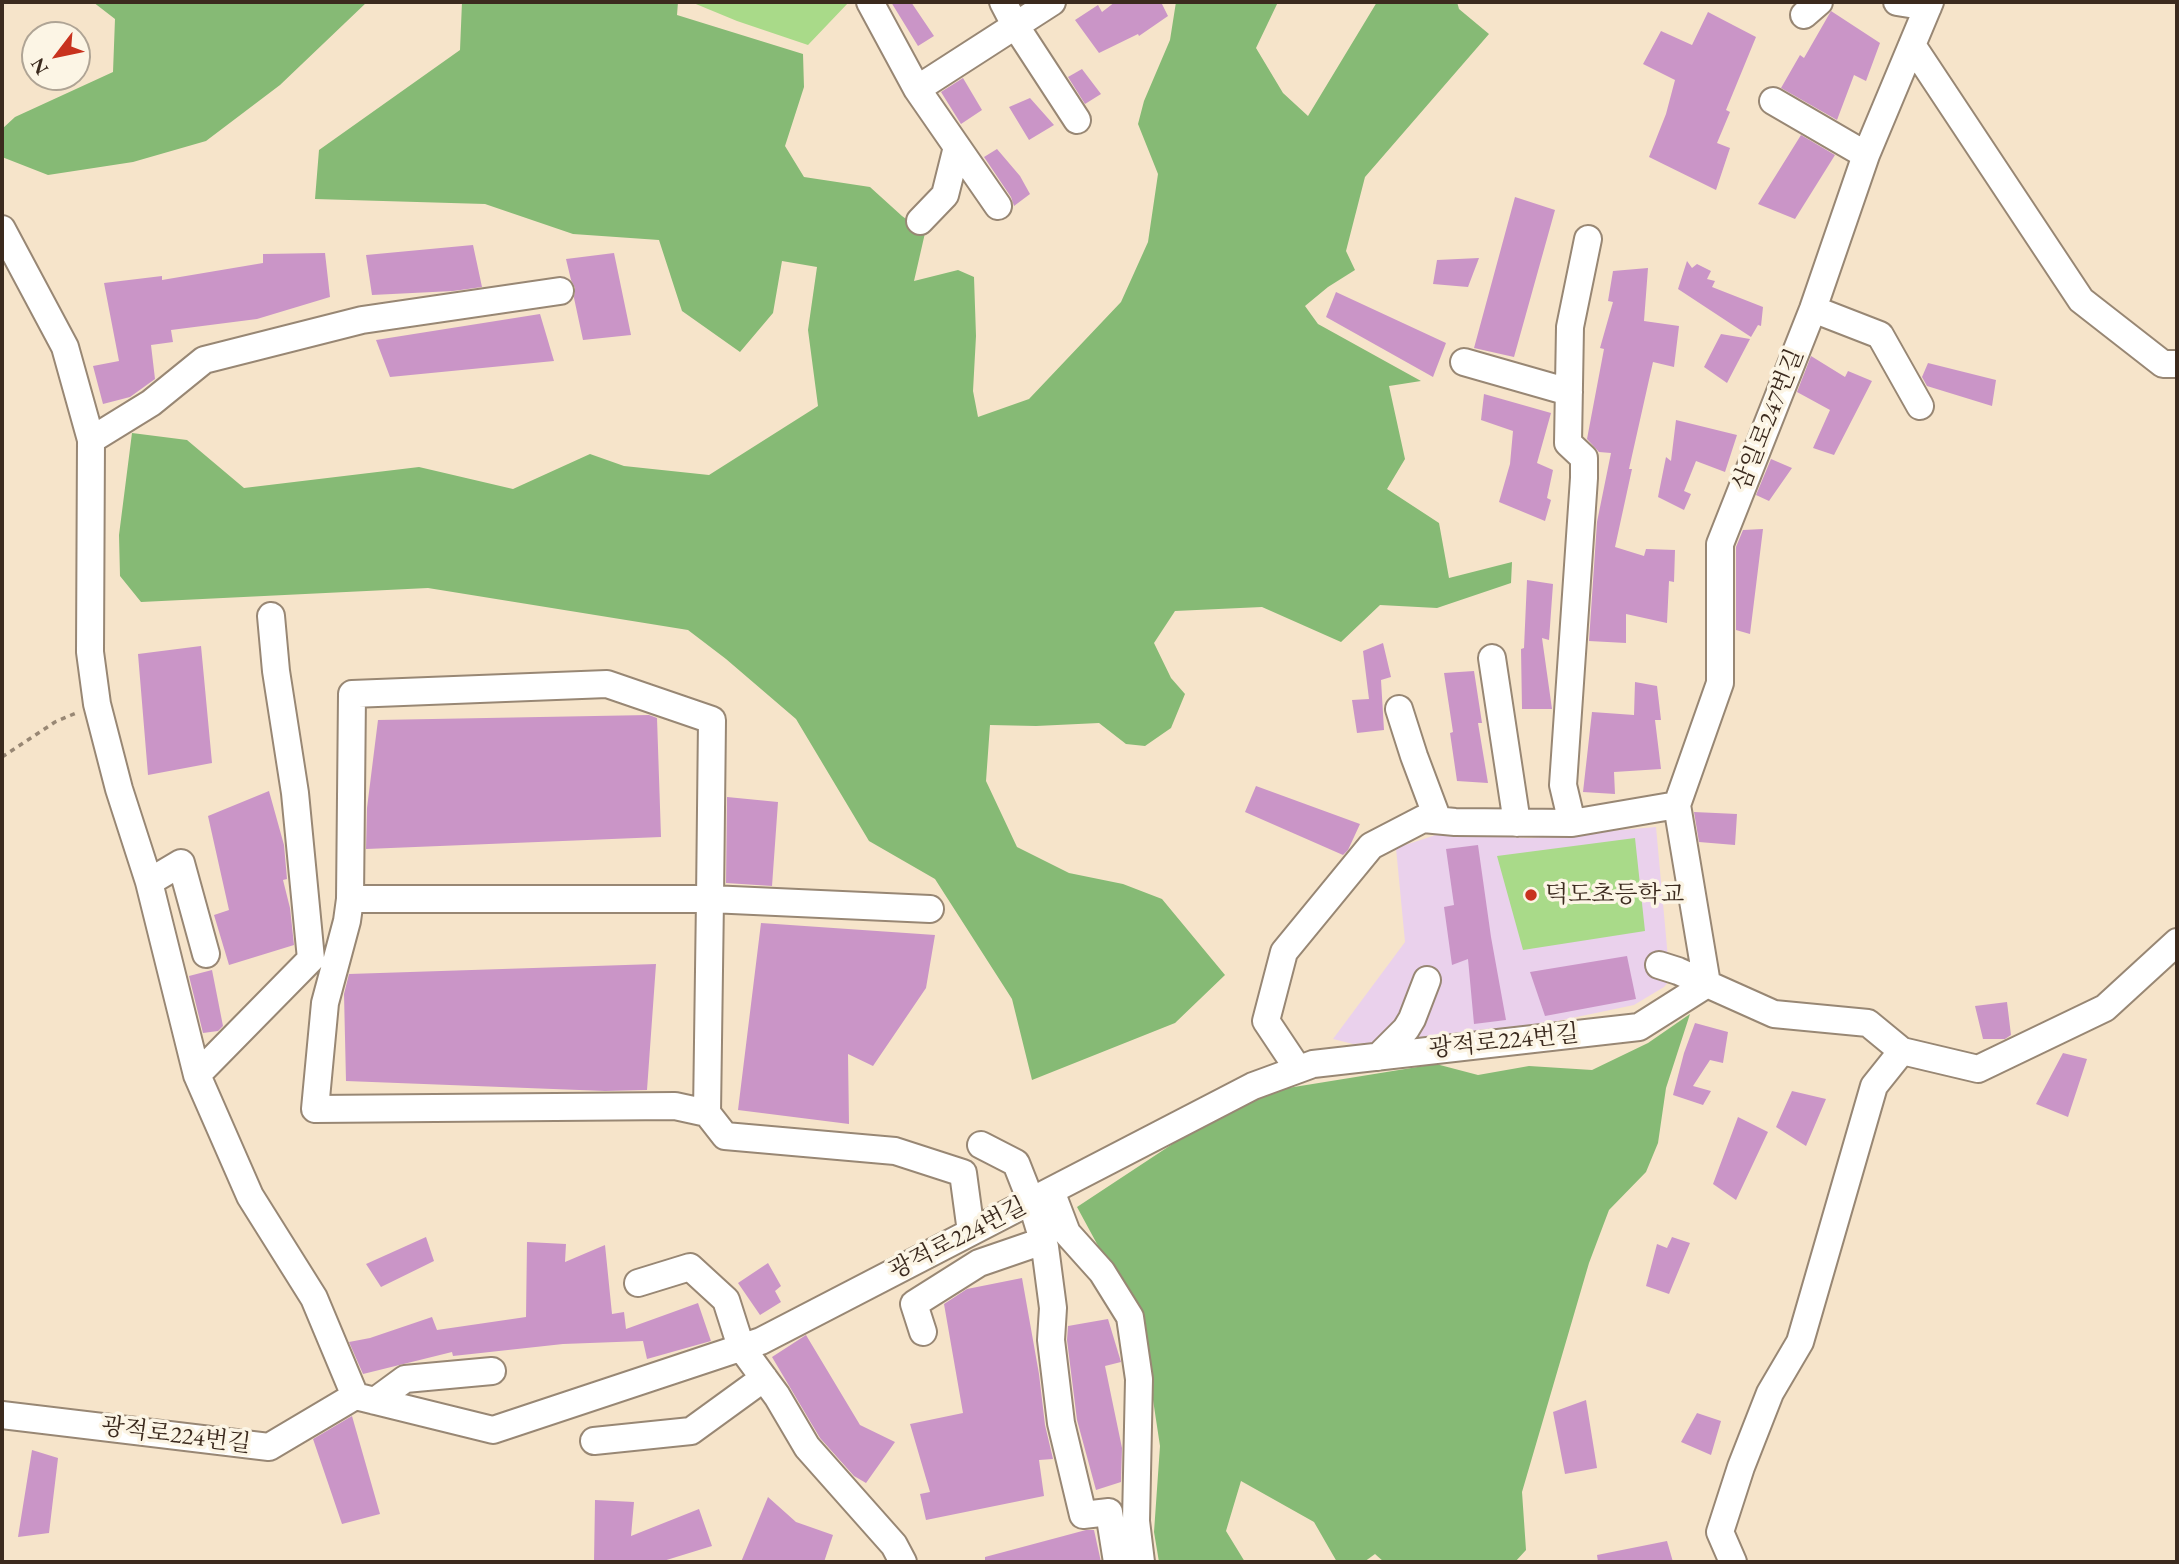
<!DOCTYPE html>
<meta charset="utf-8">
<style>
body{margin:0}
#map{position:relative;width:2179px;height:1564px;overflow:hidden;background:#f6e4ca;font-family:"EB Garamond",serif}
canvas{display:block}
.frame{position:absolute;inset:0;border:4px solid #3b2a1e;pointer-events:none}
.north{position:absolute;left:21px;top:21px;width:70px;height:70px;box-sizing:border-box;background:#fcf5e5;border:2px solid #afa495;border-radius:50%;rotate:238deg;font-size:19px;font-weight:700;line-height:28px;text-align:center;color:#3b2a1e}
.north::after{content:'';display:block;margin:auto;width:24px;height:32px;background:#c8321e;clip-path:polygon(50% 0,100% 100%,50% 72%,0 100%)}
</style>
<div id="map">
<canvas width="2179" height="1564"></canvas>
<div class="frame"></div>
<div class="north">N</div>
</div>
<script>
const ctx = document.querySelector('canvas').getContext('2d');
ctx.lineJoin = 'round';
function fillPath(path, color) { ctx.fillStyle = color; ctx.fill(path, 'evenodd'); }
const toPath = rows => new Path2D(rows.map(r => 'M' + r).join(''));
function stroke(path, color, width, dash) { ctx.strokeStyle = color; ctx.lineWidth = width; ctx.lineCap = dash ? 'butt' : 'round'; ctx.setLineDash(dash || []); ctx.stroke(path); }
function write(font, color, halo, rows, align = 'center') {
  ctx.font = font + ' "EB Garamond","Noto Serif KR",serif'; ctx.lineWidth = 7; ctx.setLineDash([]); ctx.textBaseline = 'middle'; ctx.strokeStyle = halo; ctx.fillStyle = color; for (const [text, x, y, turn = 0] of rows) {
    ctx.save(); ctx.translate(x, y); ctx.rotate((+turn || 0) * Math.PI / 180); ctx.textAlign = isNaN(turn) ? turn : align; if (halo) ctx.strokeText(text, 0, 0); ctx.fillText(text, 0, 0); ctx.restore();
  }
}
const built = toPath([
 [1656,827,1670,980,1664,987,1634,1005,1500,1033,1353,1044,1333,1039,1405,942,1396,848,1442,833,1529,838]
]);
const green = toPath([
 [691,2,849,2,808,45,737,21],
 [1635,838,1645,931,1523,950,1497,856]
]);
const forest = toPath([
 [93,2,367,2,280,85,206,141,133,162,48,175,2,157,2,129,15,117,113,72,115,19],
 [462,2,678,2,677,15,803,54,804,87,785,146,804,177,870,187,902,216,925,233,914,281,958,270,974,277,976,336,973,391,978,417,1029,399,1121,302,1148,242,1158,174,1138,124,1144,101,1170,40,1176,2,1278,2,1256,48,1283,93,1308,116,1377,2,1457,2,1459,9,1489,34,1365,177,1346,251,1355,270,1328,287,1305,306,1318,324,1421,381,1389,386,1405,459,1387,489,1439,523,1449,578,1512,562,1511,583,1437,608,1380,605,1341,642,1262,607,1175,611,1154,643,1171,678,1185,694,1171,728,1145,746,1126,744,1099,723,1036,726,990,725,986,781,1017,847,1069,873,1123,884,1162,899,1225,975,1175,1023,1032,1080,1012,999,935,879,869,841,796,719,726,659,688,630,428,588,141,602,120,576,119,535,132,433,187,440,244,488,419,467,513,489,590,454,624,466,709,475,818,406,808,330,817,267,782,261,773,313,740,352,682,311,659,240,573,234,485,204,315,199,319,150,460,50],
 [1690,1014,1666,1088,1658,1143,1646,1172,1609,1210,1589,1263,1522,1492,1526,1550,1515,1562,1384,1562,1375,1554,1364,1562,1337,1562,1314,1522,1241,1481,1226,1531,1245,1562,1159,1562,1154,1532,1160,1446,1142,1327,1077,1207,1218,1114,1257,1093,1436,1064,1478,1075,1529,1066,1592,1070,1648,1043]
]);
const building = toPath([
 [891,2,911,2,934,36,918,46],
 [1115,2,1161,2,1168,16,1139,36,1138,34,1099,53,1075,20,1098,5,1102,12],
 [1831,11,1880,43,1866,81,1854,75,1837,120,1781,88,1800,55,1804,58],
 [1708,12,1756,37,1726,110,1730,112,1717,143,1730,148,1716,190,1649,157,1666,114,1675,80,1643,64,1661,31,1692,45],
 [1082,69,1101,94,1085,104,1068,77],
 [963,78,982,110,961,124,941,92],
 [1030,98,1054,125,1029,140,1009,107],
 [1801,135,1835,155,1795,219,1758,204],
 [997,149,1020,176,1030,194,1014,206,1011,197,984,157],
 [1515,197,1555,210,1514,357,1474,348],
 [473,245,482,287,453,291,372,295,366,255],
 [325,253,330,297,257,319,171,330,173,342,151,345,155,379,130,397,103,404,93,366,119,361,104,283,162,276,162,280,263,263,263,254],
 [614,253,631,335,583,340,574,298,575,288,571,280,566,259],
 [1479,258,1468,287,1433,284,1437,260],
 [1687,261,1692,268,1697,264,1711,271,1707,279,1715,281,1712,287,1763,307,1761,326,1758,325,1751,337,1678,289],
 [1648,268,1644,321,1679,326,1674,367,1653,362,1629,469,1632,469,1615,547,1644,556,1646,549,1675,550,1674,582,1669,581,1667,623,1626,614,1626,643,1589,641,1597,522,1611,453,1599,452,1587,439,1604,349,1600,348,1613,302,1608,301,1613,271],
 [1336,292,1446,343,1433,377,1326,317],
 [540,314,554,361,390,377,376,340],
 [1721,334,1750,339,1727,383,1704,367],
 [1811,356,1845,377,1848,371,1872,381,1834,455,1813,448,1830,410,1797,392],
 [1928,363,1996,380,1992,406,1927,386,1922,377],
 [1484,394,1551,413,1537,463,1553,470,1547,498,1551,500,1545,521,1499,502,1510,464,1513,431,1481,420],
 [1676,420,1737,435,1725,472,1696,461,1684,491,1691,494,1684,510,1658,497,1666,457,1671,461],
 [1771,459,1792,468,1769,501,1756,495],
 [1763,529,1750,634,1736,630,1736,547,1743,530],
 [1527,580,1553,584,1549,640,1542,638,1552,709,1522,709,1521,649,1524,648],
 [1383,643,1391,677,1381,680,1384,730,1357,733,1352,700,1369,699,1363,651],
 [201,646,212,763,148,775,138,654],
 [1474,671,1482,723,1478,723,1488,783,1457,781,1450,733,1453,732,1444,673],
 [1635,682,1657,686,1661,720,1655,720,1661,769,1614,772,1615,794,1583,792,1592,712,1634,715],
 [649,715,657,718,661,837,366,849,367,808,378,720],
 [1256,786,1360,824,1348,850,1343,855,1245,812],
 [269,791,284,845,287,879,283,880,290,908,294,945,229,965,214,915,229,910,208,816],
 [727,797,778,802,772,886,726,883],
 [1694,812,1737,814,1735,845,1699,842],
 [1478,845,1491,937,1506,1020,1474,1024,1468,959,1452,965,1444,907,1454,905,1446,849],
 [761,923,935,935,926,988,873,1066,848,1054,849,1124,738,1110],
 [1627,956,1636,999,1545,1016,1530,972],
 [656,964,647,1090,605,1091,346,1081,344,994,349,974],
 [212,970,223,1026,218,1031,203,1033,189,976],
 [2007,1002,2011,1035,2005,1039,1983,1039,1975,1006],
 [1695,1023,1728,1032,1723,1063,1710,1060,1693,1086,1711,1091,1703,1105,1673,1095,1684,1053],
 [2063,1053,2087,1059,2068,1117,2036,1104],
 [1792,1091,1826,1099,1806,1146,1776,1127],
 [1738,1117,1768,1132,1736,1200,1713,1184],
 [426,1237,434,1261,381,1287,366,1264],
 [1672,1237,1690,1243,1669,1294,1646,1286,1657,1244,1667,1248],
 [527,1242,566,1244,565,1262,605,1245,612,1314,624,1312,626,1329,698,1303,711,1341,647,1359,643,1341,563,1344,453,1356,452,1352,363,1374,349,1342,370,1338,432,1317,437,1330,526,1317],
 [768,1263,781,1286,775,1291,781,1302,760,1315,738,1283],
 [1022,1278,1039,1374,1045,1425,1053,1459,1039,1460,1044,1496,926,1520,920,1494,930,1492,910,1424,963,1413,944,1304,967,1289],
 [1108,1319,1121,1362,1105,1366,1122,1448,1121,1482,1096,1490,1077,1420,1067,1340,1068,1326],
 [806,1335,860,1425,895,1442,866,1483,854,1476,820,1438,772,1357],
 [1586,1400,1597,1468,1565,1474,1553,1412],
 [1697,1413,1721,1421,1711,1455,1681,1442],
 [352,1416,380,1514,342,1524,313,1439],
 [32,1450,58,1458,49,1533,18,1537],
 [768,1497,796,1522,833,1535,824,1562,741,1562],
 [595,1500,634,1502,631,1536,699,1509,712,1546,660,1562,594,1562],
 [1086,1530,1094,1530,1101,1562,985,1562,985,1557],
 [1667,1541,1673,1562,1598,1562,1597,1555]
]);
const path = toPath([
 [2,757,55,722,76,713]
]);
const minor = toPath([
 [870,2,917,89,998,206],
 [1003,2,1015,25,1077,120],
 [1897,2,1928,7],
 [1804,15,1819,2],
 [1912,45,2081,300,2163,364,2177,364],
 [917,89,1052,2],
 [1773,101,1866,155],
 [920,221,945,195,957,147],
 [2,229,65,347,91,440,90,652,97,704,119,789,149,882,197,1075,250,1196,314,1298,355,1396],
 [1588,239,1570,327,1568,443,1584,458,1584,478,1563,785,1572,823,1677,805],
 [1813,309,1880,335,1920,406],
 [1464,362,1569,392],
 [91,440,151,403,204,360,362,320,560,291],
 [1492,658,1517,823],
 [1399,709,1414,756,1438,820],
 [149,882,181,863,206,954],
 [350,899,347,921,325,1003,315,1109,675,1106,707,1113],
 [930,909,710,899,350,899,352,694,607,684,712,720,710,899,707,1113,725,1136,895,1151,963,1173,971,1232],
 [1659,965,1678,971,1707,984],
 [1707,984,1677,805,1720,683,1720,544,1813,309,1866,155,1930,2],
 [1378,1057,1406,1029,1412,1019,1427,980],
 [1298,1069,1266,1021,1284,952,1371,846,1423,819,1455,822,1572,823],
 [197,1075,311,959,295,793,276,671,271,616],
 [981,1145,1016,1163,1031,1201,1045,1247,1053,1308,1051,1340,1061,1423,1083,1515,1109,1512,1117,1562],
 [1051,1191,1067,1233,1102,1272,1130,1317,1139,1379,1136,1521,1141,1562],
 [638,1283,690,1267,726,1300,741,1347,777,1396,807,1447,894,1545,903,1562],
 [923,1332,914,1304,979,1263,1043,1241],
 [375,1401,405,1379,492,1371],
 [2,1415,269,1447,355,1396,493,1430,761,1341,1253,1086,1313,1064,1639,1027,1707,984,1774,1014,1868,1023,1902,1051,1978,1069,2105,1008,2177,942],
 [594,1441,691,1431,764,1378],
 [1733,1562,1720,1532,1741,1467,1770,1393,1800,1342,1874,1086,1902,1051]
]);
const markers = [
 [1531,895,7,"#c8321e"]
];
const streetNames = [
 ["삼일로247번길",1769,420,-68],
 ["광적로224번길",1504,1042,-6],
 ["광적로224번길",958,1239,-27],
 ["광적로224번길",176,1436,7]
];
const poiNames = [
 ["덕도초등학교",1545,895]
];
fillPath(built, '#ead1ec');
fillPath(green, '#a9da89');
fillPath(forest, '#86ba75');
fillPath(building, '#ca95c7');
stroke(minor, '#988774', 30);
stroke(path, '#988774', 3.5, [5, 5]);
stroke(minor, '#fff', 26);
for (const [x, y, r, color] of markers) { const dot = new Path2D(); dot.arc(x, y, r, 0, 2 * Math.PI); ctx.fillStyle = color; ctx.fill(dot); stroke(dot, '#fcf5e5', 2.5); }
write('24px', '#3b2a1e', '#fcf5e5', streetNames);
write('24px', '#3b2a1e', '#fcf5e5', poiNames, 'left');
</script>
